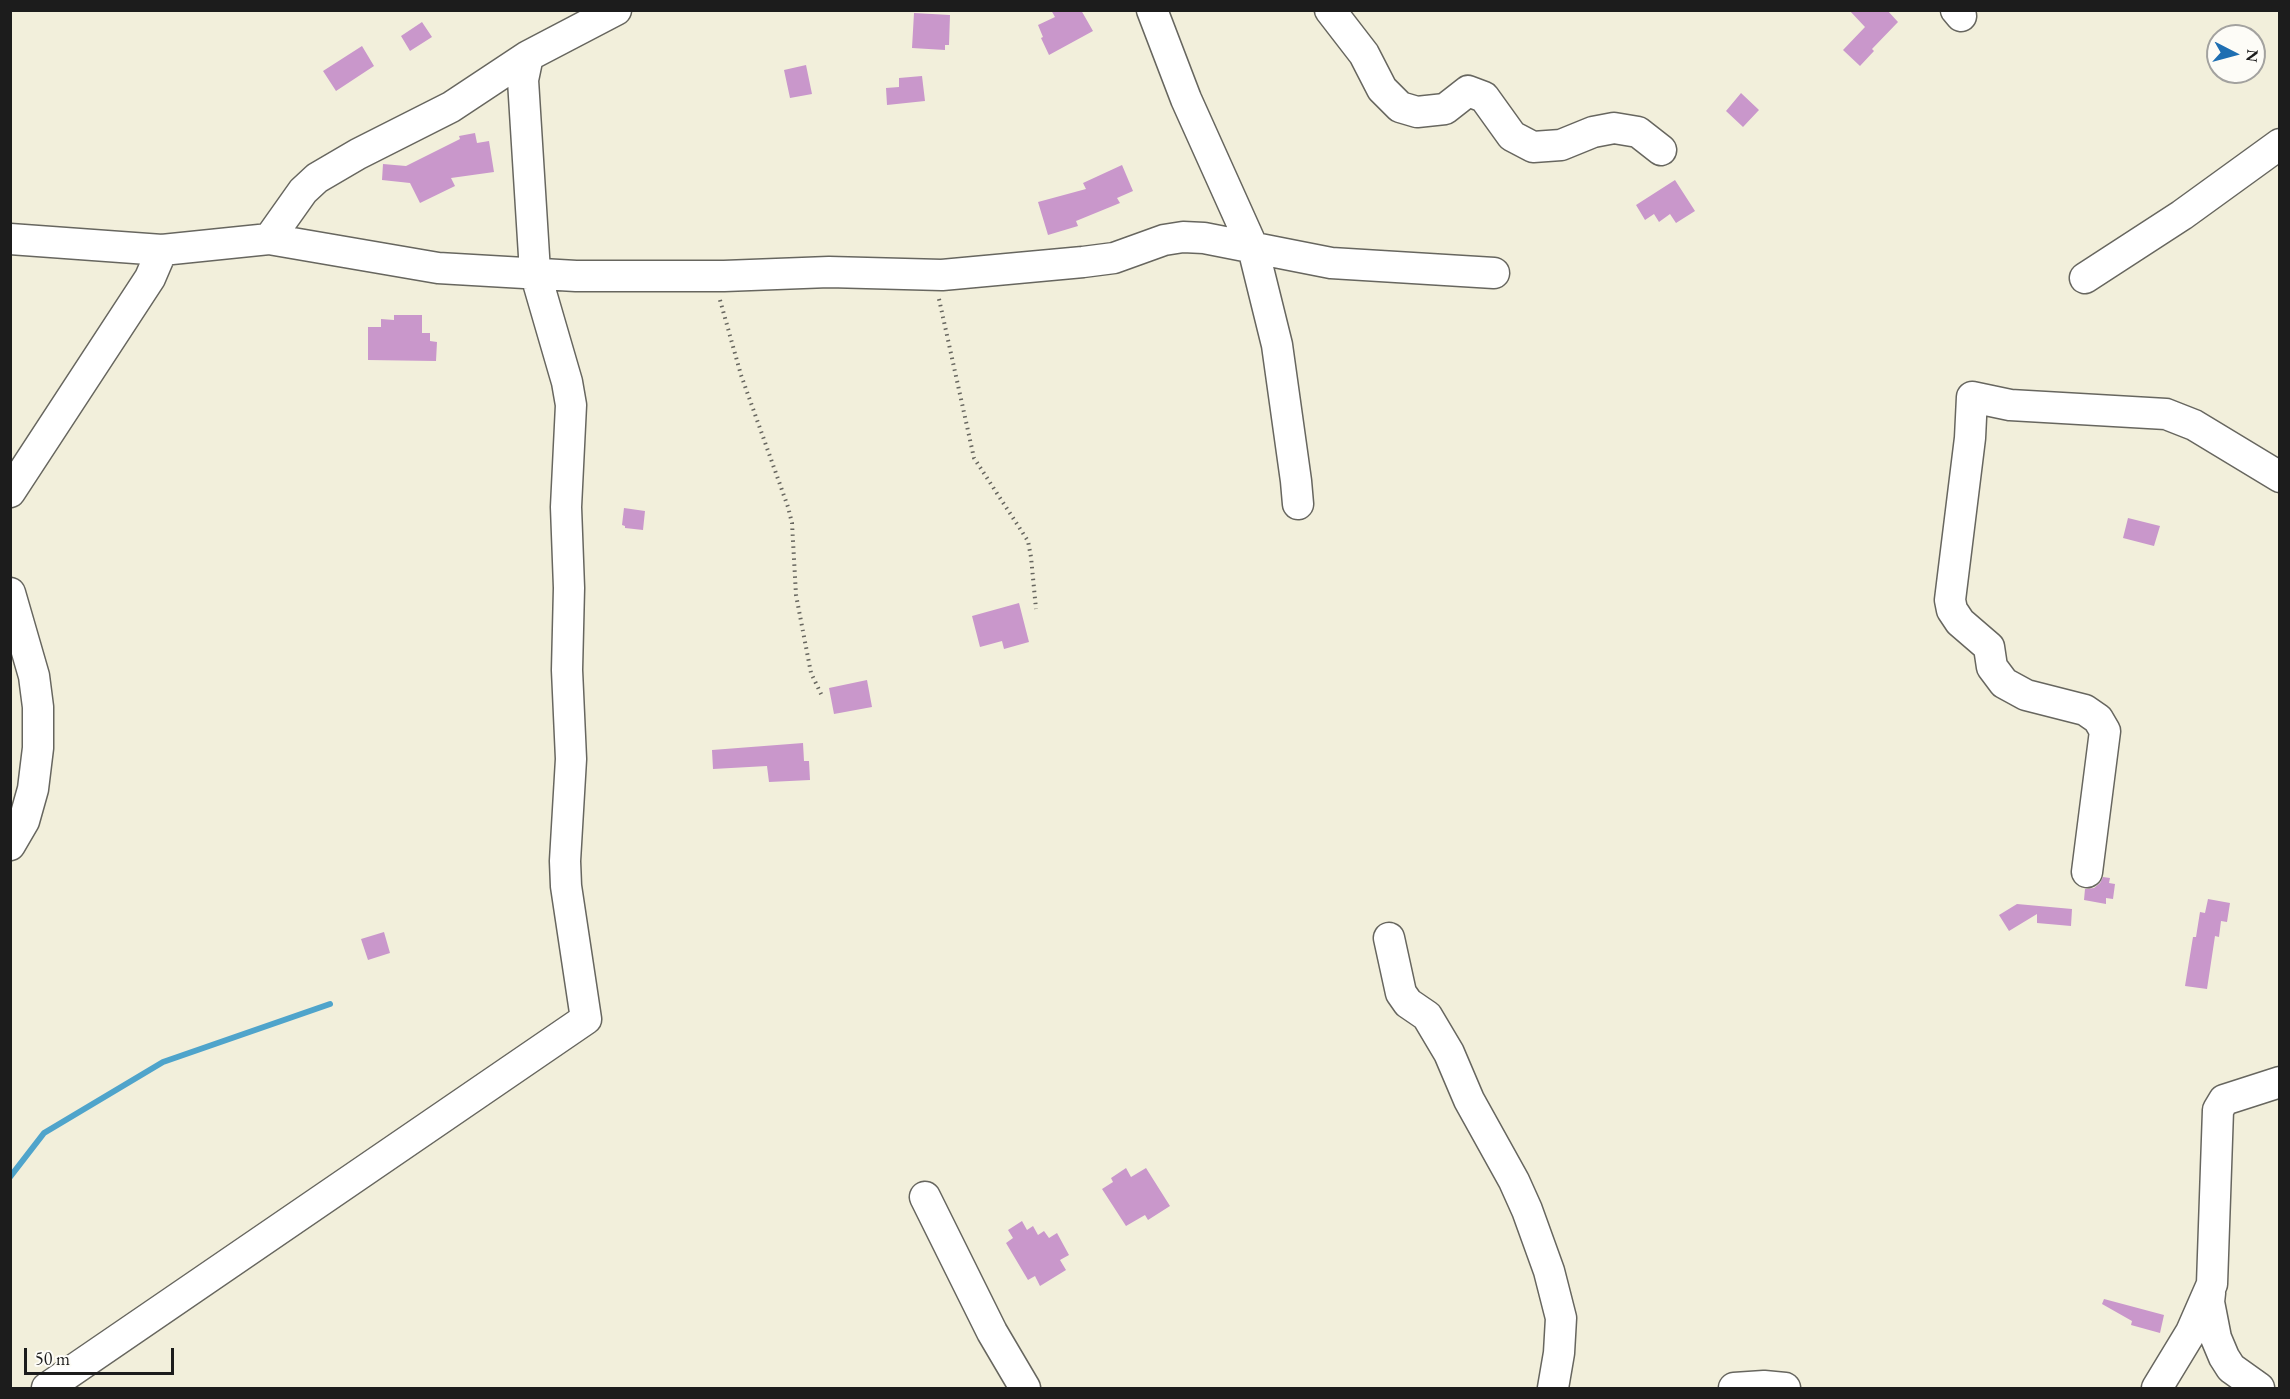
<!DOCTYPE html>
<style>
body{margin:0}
#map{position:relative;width:2290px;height:1399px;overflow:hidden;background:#f2efdb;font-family:"EB Garamond",serif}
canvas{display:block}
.frame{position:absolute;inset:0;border:12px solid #1c1c1c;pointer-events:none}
.north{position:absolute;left:2206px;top:24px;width:60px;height:60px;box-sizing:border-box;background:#fdfcf7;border:2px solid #a3a29f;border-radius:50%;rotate:96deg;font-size:16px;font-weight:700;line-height:24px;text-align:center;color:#1c1c1c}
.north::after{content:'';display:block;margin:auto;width:21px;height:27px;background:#1f6fb2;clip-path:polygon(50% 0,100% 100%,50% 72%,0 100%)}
.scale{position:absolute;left:24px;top:1348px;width:150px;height:27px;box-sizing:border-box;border:3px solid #1c1c1c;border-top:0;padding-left:8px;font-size:18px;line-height:21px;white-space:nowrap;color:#1c1c1c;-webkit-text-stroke:4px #fdfcf7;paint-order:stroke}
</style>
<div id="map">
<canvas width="2290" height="1399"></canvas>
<div class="frame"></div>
<div class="north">N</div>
<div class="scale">50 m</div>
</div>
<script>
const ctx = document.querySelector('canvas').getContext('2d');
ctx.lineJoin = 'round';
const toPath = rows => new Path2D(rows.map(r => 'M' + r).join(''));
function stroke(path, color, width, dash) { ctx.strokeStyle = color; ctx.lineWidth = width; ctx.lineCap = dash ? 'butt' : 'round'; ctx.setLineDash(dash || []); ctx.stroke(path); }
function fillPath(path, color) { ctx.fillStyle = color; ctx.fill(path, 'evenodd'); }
const stream = toPath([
 [10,1177,44,1133,163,1062,330,1004]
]);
const building = toPath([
 [1051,10,1081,10,1093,31,1049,55,1041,38,1043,37,1038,25,1055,17],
 [1849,10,1887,10,1898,22,1872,49,1874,51,1860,66,1843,50,1865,27],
 [914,13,950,15,949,45,945,45,945,50,912,48],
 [422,22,432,37,410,51,401,36],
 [362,46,374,66,336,91,323,71],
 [806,65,812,94,790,98,784,70],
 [922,76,925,101,887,105,886,88,899,87,899,78],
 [1741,93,1759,110,1743,127,1726,111],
 [475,133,477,143,489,141,494,172,451,178,455,186,420,203,410,183,382,180,383,164,406,166,460,139,459,136],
 [1122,165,1133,191,1117,198,1120,203,1076,221,1078,226,1048,235,1038,202,1086,189,1083,183],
 [1675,180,1695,211,1676,223,1670,214,1659,222,1654,214,1645,220,1636,205],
 [394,315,422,315,422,333,430,333,430,341,437,342,436,361,368,360,368,327,381,327,381,319,394,320],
 [624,508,645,511,643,530,625,528,625,526,622,525],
 [2128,518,2160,526,2154,546,2123,538],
 [1019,603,1029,642,1004,649,1002,641,980,647,972,616],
 [867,680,872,707,834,714,829,688],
 [803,743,804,761,809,761,810,780,769,782,767,766,713,769,712,750],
 [2103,877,2110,878,2109,883,2115,884,2113,899,2106,898,2106,904,2084,900,2085,889,2094,888,2100,883],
 [2208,899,2230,903,2227,922,2221,921,2219,937,2215,936,2207,989,2185,986,2193,937,2196,937,2200,912,2205,913],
 [2017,904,2072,909,2071,926,2037,923,2037,914,2009,931,1999,915],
 [384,932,390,953,368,960,361,939],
 [1126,1168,1131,1177,1146,1168,1170,1206,1148,1220,1145,1215,1126,1226,1102,1189,1113,1182,1111,1178],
 [1022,1221,1027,1230,1033,1226,1038,1235,1044,1231,1049,1238,1057,1233,1069,1255,1060,1260,1066,1270,1040,1286,1035,1276,1028,1280,1006,1243,1013,1238,1008,1230],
 [2104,1299,2164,1315,2160,1333,2131,1325,2132,1321,2102,1304]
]);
const path = toPath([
 [939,299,974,458,1028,541,1031,557,1036,609],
 [720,300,741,375,788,507,792,523,796,595,811,673,823,698]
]);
const minor = toPath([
 [1152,10,1186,99,1253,248,1277,345,1296,481,1298,504],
 [1330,10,1364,54,1382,89,1400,107,1417,112,1445,109,1468,91,1484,97,1512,136,1533,147,1561,145,1593,132,1614,128,1638,132,1661,150],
 [1956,10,1961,16],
 [10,239,162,250,269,239,438,268,576,276,724,276,829,272,942,275,1083,262,1114,258,1164,240,1183,237,1204,238,1331,263,1494,273],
 [269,239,303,191,317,178,358,154,451,107,528,56,616,10],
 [2085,278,2182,215,2280,144],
 [10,492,150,278,162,250],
 [10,593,34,676,38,707,38,748,33,789,24,821,10,845],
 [2087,872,2105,731,2098,719,2085,710,2026,695,2004,683,1992,667,1989,647,1960,622,1952,610,1950,600,1970,438,1972,397,2010,405,2166,414,2194,425,2280,477],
 [1389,938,1401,993,1408,1003,1427,1016,1449,1053,1469,1100,1514,1181,1527,1210,1549,1271,1561,1318,1559,1353,1553,1388],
 [925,1197,992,1332,1025,1388],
 [2210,1293,2209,1302,2216,1338,2224,1357,2231,1368,2259,1388],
 [47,1388,586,1019,566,886,565,861,571,759,567,670,569,588,566,507,571,405,567,382,535,272,523,80,528,56],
 [1734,1388,1764,1386,1785,1388],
 [2157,1388,2191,1332,2212,1284,2218,1110,2224,1100,2280,1082]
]);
stroke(stream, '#4fa4cb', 6);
fillPath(building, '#c997cb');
stroke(minor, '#67665f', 33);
stroke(path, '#67665f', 4, [1.5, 4.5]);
stroke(minor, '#fff', 30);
</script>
